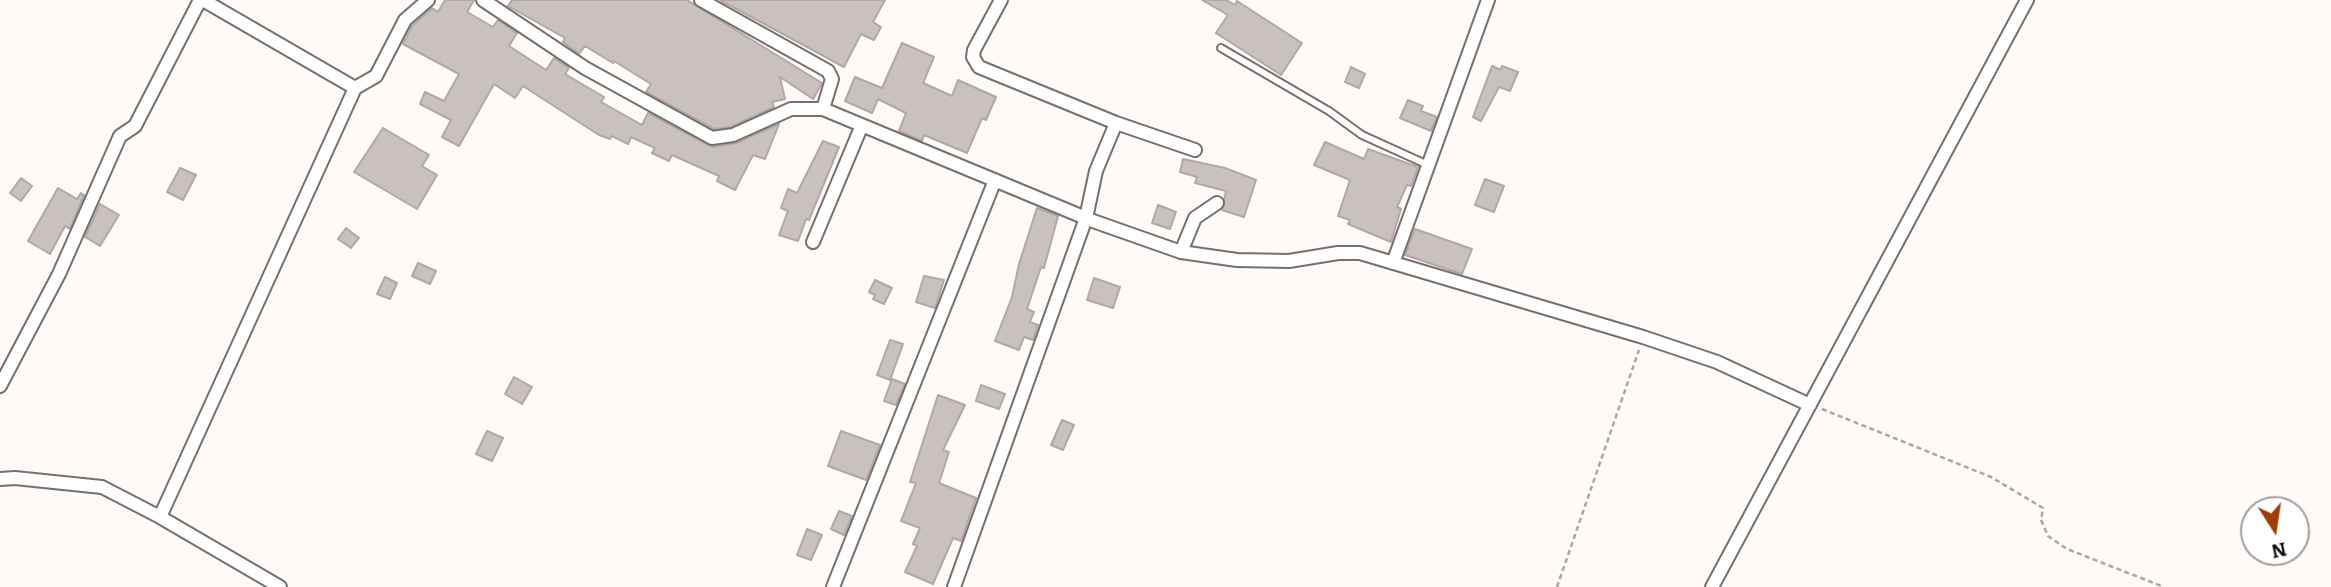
<!DOCTYPE html>
<style>
body{margin:0}
#map{position:relative;width:2331px;height:587px;overflow:hidden;background:#fff9f7;font-family:Bitter,serif}
canvas{display:block}
.north{position:absolute;left:2240px;top:496px;width:70px;height:70px;box-sizing:border-box;background:#fff;border:2px solid #9f9e9e;border-radius:50%;rotate:168deg;font-size:19px;font-weight:700;line-height:28px;text-align:center;color:#100d0c}
.north::after{content:'';display:block;margin:auto;width:24px;height:32px;background:#a03c09;clip-path:polygon(50% 0,100% 100%,50% 72%,0 100%)}
</style>
<div id="map">
<canvas width="2331" height="587"></canvas>
<div class="north">N</div>
</div>
<script>
const ctx = document.querySelector('canvas').getContext('2d');
ctx.lineJoin = 'round';
function fillPath(path, color) { ctx.fillStyle = color; ctx.fill(path, 'evenodd'); }
const toPath = rows => new Path2D(rows.map(r => 'M' + r).join(''));
function stroke(path, color, width, dash) { ctx.strokeStyle = color; ctx.lineWidth = width; ctx.lineCap = dash ? 'butt' : 'round'; ctx.setLineDash(dash || []); ctx.stroke(path); }
const building = toPath([
 [445,0,474,0,467,12,493,27,498,20,517,33,509,46,546,70,554,58,569,68,565,74,604,97,601,102,642,125,648,113,713,147,736,143,779,124,765,159,753,155,735,190,717,181,719,176,672,155,669,161,652,153,655,148,631,137,628,144,612,136,610,139,599,135,523,86,515,98,494,84,459,146,442,137,451,120,420,104,425,92,444,101,459,74,403,44,412,26,432,8,438,12,445,0],
 [512,0,687,0,822,83,813,99,780,77,785,99,772,102,774,107,731,127,714,129,646,92,651,84,614,61,613,63,585,46,579,54,563,42,565,38,508,6,512,0],
 [720,0,885,0,873,22,881,27,874,40,861,34,844,67,720,0],
 [1202,0,1226,0,1235,5,1237,1,1302,43,1281,75,1216,33,1228,15,1202,0],
 [902,43,934,57,923,83,952,96,958,80,996,97,986,120,982,118,967,153,924,135,922,141,899,131,906,113,878,99,872,113,845,101,855,77,882,88,902,43],
 [1492,66,1501,70,1502,66,1518,72,1510,91,1499,87,1481,121,1473,117,1492,66],
 [1351,67,1365,74,1359,88,1345,82,1351,67],
 [1408,100,1423,106,1421,111,1437,117,1431,131,1400,118,1408,100],
 [383,128,429,155,422,166,437,175,417,209,354,172,383,128],
 [823,141,839,147,809,220,806,219,798,241,779,235,788,211,781,208,788,189,797,193,823,141],
 [1325,142,1364,159,1368,149,1418,167,1411,186,1407,185,1397,207,1401,209,1391,242,1348,224,1350,220,1338,216,1350,180,1314,165,1325,142],
 [1183,159,1225,168,1256,180,1244,217,1222,210,1226,191,1195,183,1197,177,1180,172,1183,159],
 [180,168,196,175,183,200,167,192,180,168],
 [21,178,32,186,21,201,10,193,21,178],
 [1485,179,1504,186,1494,212,1475,205,1485,179],
 [58,188,77,199,81,193,84,195,70,229,65,226,50,254,28,241,58,188],
 [100,204,119,215,100,246,85,237,100,204],
 [1158,205,1176,212,1170,229,1152,223,1158,205],
 [1037,208,1058,216,1044,268,1041,267,1027,309,1034,312,1030,322,1038,325,1033,340,1024,337,1019,350,995,341,1012,297,1019,264,1037,208],
 [346,228,359,238,351,248,338,239,346,228],
 [1415,229,1472,249,1462,274,1405,255,1415,229],
 [418,263,436,271,430,284,412,276,418,263],
 [924,276,944,280,935,308,916,302,924,276],
 [385,277,397,283,390,299,377,294,385,277],
 [1094,278,1120,287,1113,308,1087,300,1094,278],
 [875,280,892,288,884,304,873,299,875,295,869,292,875,280],
 [890,340,903,344,890,380,877,375,890,340],
 [514,377,532,387,522,404,505,394,514,377],
 [892,379,905,384,896,405,884,401,892,379],
 [981,385,1005,394,999,409,976,401,981,385],
 [938,395,965,405,943,450,949,452,939,483,976,498,961,541,953,538,933,584,905,572,917,546,913,544,920,528,901,521,916,483,910,482,938,395],
 [1062,420,1074,425,1063,450,1051,445,1062,420],
 [487,431,503,438,492,461,476,454,487,431],
 [841,431,880,445,866,480,828,466,841,431],
 [839,511,852,516,844,535,831,529,839,511],
 [807,529,822,535,811,560,797,555,807,529]
]);
const path = toPath([
 [1822,409,1991,477,2043,508,2041,520,2048,536,2067,549,2164,587],
 [1557,587,1639,350]
]);
const service = toPath([
 [1221,48,1329,111,1362,135,1428,165]
]);
const minor = toPath([
 [203,0,355,88],
 [483,0,585,68,712,138,733,135,791,109,823,109,1093,221,1181,252,1237,260,1289,261,1338,253,1360,253,1643,337,1717,362,1810,405],
 [701,0,828,71,832,79,823,109],
 [1116,123,1195,150],
 [813,242,862,125],
 [1181,252,1195,218,1217,203],
 [1393,263,1488,0],
 [0,386,59,274,120,136,135,126,200,0],
 [0,479,15,478,102,487,160,517,280,587],
 [160,517,355,88,376,76,405,20,428,0],
 [833,587,995,180],
 [954,587,1086,218,1096,171,1116,123,979,67,973,57,974,50,1001,0],
 [1712,587,2027,0]
]);
fillPath(building, '#c9c1be');
stroke(building, '#b0a8a5', 2);
stroke(service, '#776f6d', 10);
stroke(minor, '#776f6d', 16);
stroke(path, '#aaa5a3', 2.5, [5, 3.5]);
stroke(service, '#fff', 6);
stroke(minor, '#fff', 12);
</script>
